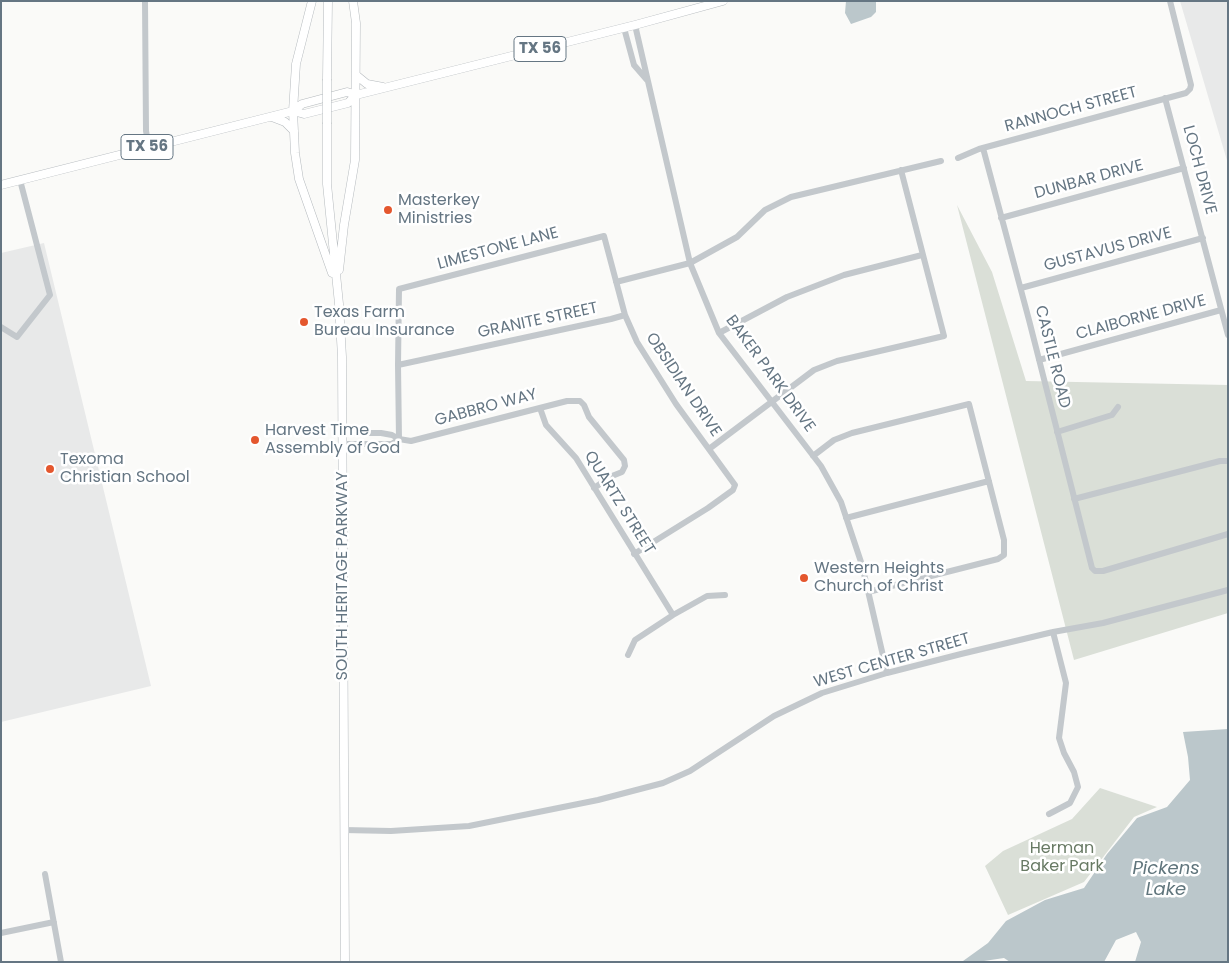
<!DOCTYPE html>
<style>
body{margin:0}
#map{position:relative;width:1229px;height:963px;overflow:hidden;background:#fafaf8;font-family:Poppins,sans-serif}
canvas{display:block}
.frame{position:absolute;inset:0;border:2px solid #657683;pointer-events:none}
</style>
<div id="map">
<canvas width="1229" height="963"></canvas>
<div class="frame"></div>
</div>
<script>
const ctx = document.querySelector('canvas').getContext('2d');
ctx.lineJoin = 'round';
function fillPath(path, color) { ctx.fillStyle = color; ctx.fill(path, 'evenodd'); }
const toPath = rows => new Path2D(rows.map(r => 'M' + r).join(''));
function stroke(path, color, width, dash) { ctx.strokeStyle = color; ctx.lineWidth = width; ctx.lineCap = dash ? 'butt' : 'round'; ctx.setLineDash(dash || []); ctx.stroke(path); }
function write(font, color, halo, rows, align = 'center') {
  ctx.font = font + ' Poppins,sans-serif'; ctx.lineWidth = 5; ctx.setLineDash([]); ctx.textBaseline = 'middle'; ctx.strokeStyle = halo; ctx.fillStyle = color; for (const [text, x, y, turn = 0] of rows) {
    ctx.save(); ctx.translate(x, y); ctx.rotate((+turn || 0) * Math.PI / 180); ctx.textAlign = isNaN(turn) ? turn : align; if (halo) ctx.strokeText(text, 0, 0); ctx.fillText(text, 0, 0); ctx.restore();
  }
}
const built = toPath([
 [1180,1,1228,1,1228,164],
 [44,243,151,686,1,722,1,253]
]);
const green = toPath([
 [957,205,992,272,1026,381,1228,385,1228,613,1074,660],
 [1100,788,1157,807,1134,817,1084,882,1008,915,985,866,1003,851,1072,819]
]);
const water = toPath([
 [846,1,876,1,876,12,871,17,851,24,845,13],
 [1228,729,1228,962,1135,962,1141,942,1136,932,1116,940,1104,962,1010,962,1004,958,984,961,963,961,988,943,1006,921,1045,900,1084,888,1107,854,1137,818,1167,807,1190,780,1188,757,1183,732]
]);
const minor = toPath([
 [145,1,146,131,149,147],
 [635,25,690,263,719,333,821,466,841,502,862,565,887,673],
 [624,28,634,65,647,80],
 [1165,98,1228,335],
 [983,148,1029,320,1092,568,1095,571,1103,571,1228,534],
 [958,158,979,149,1186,93,1190,89,1191,85,1170,1],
 [1001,218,1184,168],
 [616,282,690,263,737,237,765,210,791,197,941,161],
 [1021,288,1203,238],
 [1,327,17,337,50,295,20,180],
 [719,333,787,297,844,275,922,255],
 [1039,360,1221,310],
 [398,365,611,319,625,315],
 [540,408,546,425,576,458,673,615],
 [1057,432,1112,415,1118,407],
 [342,433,381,433,392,435,399,439,411,441,567,401,580,401,584,405,589,417,624,460,625,466,622,472,612,476,594,488],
 [399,439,398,365,399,289,604,236,625,315,637,342,676,404,735,485,733,490,708,508,634,554],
 [342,444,392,444,399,439],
 [709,449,814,370,837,361,944,336,901,170],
 [813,456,834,440,852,433,969,404,1004,540,1004,555,998,559,868,592],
 [1074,499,1220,461,1228,461],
 [846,518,989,481],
 [628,655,635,640,673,615,707,596,725,595],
 [1049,814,1070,803,1078,787,1074,772,1064,753,1059,738,1066,683,1053,632],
 [344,830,391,831,469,826,598,800,663,783,690,771,774,716,822,693,887,673,961,654,1053,632,1103,623,1228,590],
 [45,874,61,962],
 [1,933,54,922]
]);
const major = toPath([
 [312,1,296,64,293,111,295,153,299,179,332,273],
 [356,75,367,84,383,87],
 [327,79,328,1],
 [293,111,302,104,347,92,356,95],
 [272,117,285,122,294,131],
 [327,124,327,184,339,304,342,357,345,962],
 [1,185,293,111,304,114,348,103,356,95,635,25,723,1],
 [339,270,344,225,355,160,356,23,353,1]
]);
const majorBridge = toPath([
 [327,124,327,79]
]);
const markers = [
 [388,210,5,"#e4572e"],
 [304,322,5,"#e4572e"],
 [255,440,5,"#e4572e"],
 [50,469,5,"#e4572e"],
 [804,578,5,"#e4572e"]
];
const shields = [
 [540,49,52],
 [147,147,52]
];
const shieldNames = [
 ["TX 56",540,49],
 ["TX 56",147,147]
];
const streetNames = [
 ["RANNOCH STREET",1071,110,-15],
 ["LOCH DRIVE",1199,170,75],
 ["DUNBAR DRIVE",1089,180,-15],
 ["LIMESTONE LANE",498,249,-15],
 ["GUSTAVUS DRIVE",1108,250,-15],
 ["CLAIBORNE DRIVE",1141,318,-15],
 ["GRANITE STREET",538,321,-12],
 ["CASTLE ROAD",1052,357,76],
 ["BAKER PARK DRIVE",770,374,54],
 ["OBSIDIAN DRIVE",683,385,56],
 ["GABBRO WAY",486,408,-15],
 ["QUARTZ STREET",619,503,58],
 ["SOUTH HERITAGE PARKWAY",343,576,-90],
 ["WEST CENTER STREET",892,661,-16]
];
const poiNames = [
 ["Masterkey",398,201],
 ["Ministries",398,219],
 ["Texas Farm",314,313],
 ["Bureau Insurance",314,331],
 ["Harvest Time",265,431],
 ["Assembly of God",265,449],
 ["Texoma",60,460],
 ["Christian School",60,478],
 ["Western Heights",814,569],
 ["Church of Christ",814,587]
];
const parkNames = [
 ["Herman",1062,849],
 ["Baker Park",1062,867]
];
const waterNames = [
 ["Pickens",1166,869],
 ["Lake",1166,890]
];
fillPath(built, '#e8e9e9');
fillPath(green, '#dadfd7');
fillPath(water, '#bbc7cb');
stroke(major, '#b5babe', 9);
stroke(minor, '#c3c8cc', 6);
stroke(major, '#fff', 8);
stroke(majorBridge, '#b5babe', 9, []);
stroke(majorBridge, '#fff', 8);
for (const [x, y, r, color] of markers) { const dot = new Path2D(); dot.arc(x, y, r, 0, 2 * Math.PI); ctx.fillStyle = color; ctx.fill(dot); stroke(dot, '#fff', 2); }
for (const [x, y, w] of shields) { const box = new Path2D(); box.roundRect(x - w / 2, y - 12.5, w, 25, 4); ctx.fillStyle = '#fff'; ctx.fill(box); stroke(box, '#657683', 1); }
write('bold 15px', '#657683', null, shieldNames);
write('16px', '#657683', '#fff', streetNames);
write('16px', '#657683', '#fff', poiNames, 'left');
write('16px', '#687a64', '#fff', parkNames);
write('italic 18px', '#60757c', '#fff', waterNames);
</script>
